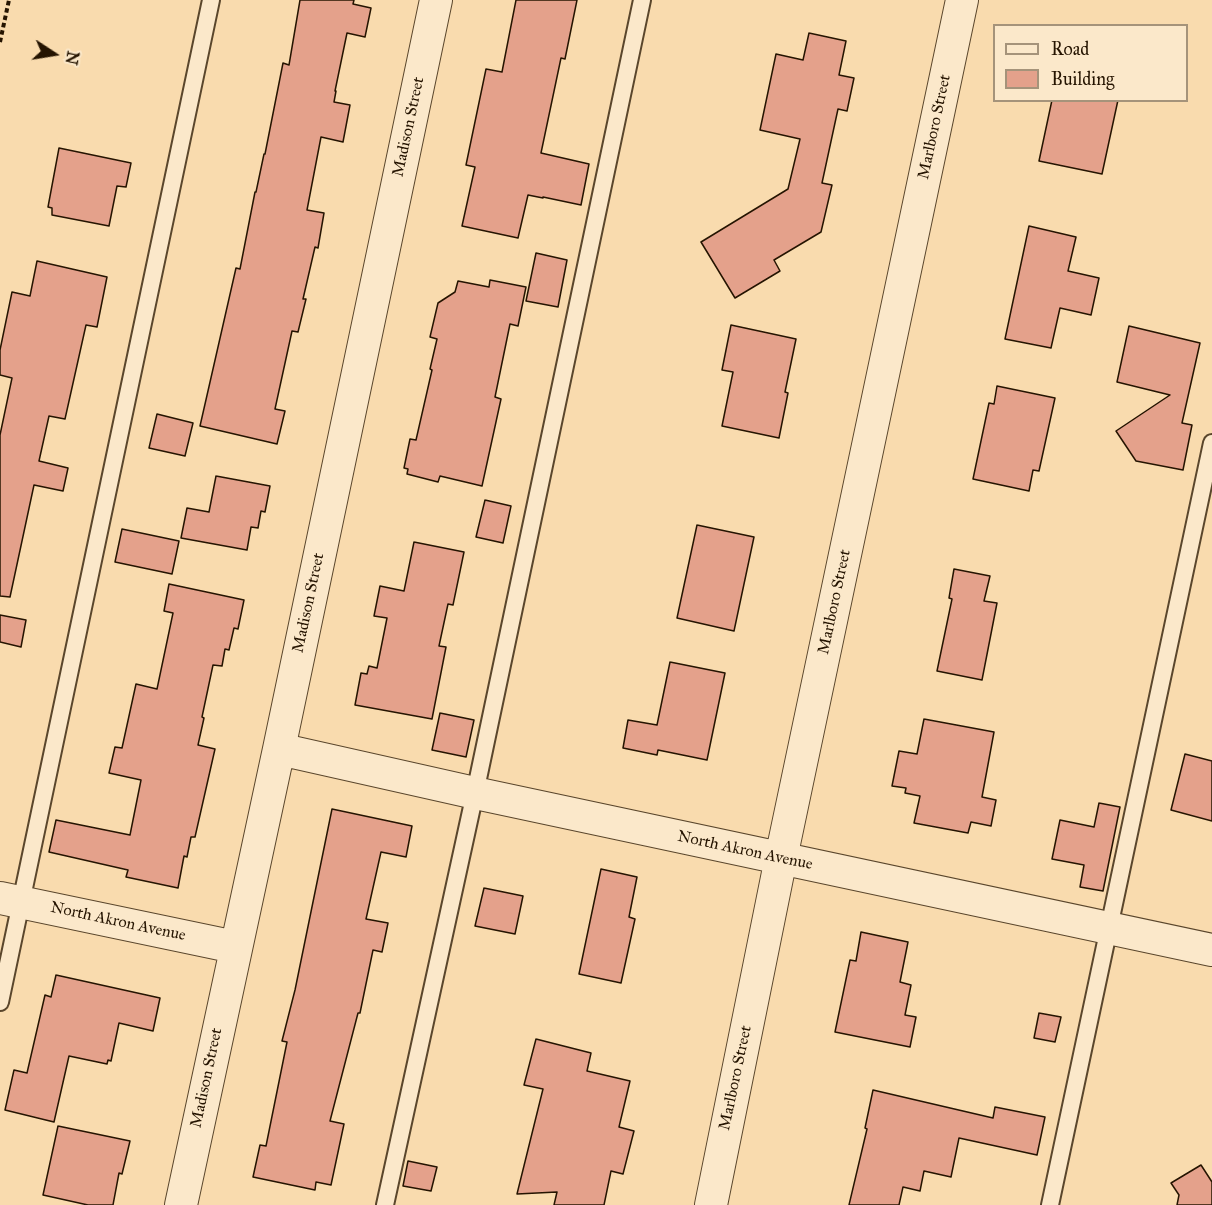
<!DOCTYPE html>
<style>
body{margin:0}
#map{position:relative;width:1212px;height:1205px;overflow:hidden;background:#f9dbae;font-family:"IM FELL Great Primer",serif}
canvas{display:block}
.legend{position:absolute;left:993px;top:24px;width:195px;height:78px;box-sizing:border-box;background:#fbe8ca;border:2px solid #a5937a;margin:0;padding:8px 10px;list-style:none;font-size:18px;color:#251401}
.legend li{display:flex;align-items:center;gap:12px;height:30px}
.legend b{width:30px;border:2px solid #a5937a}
.north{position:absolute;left:24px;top:24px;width:60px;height:60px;-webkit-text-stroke:4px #fbe8ca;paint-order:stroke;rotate:102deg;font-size:16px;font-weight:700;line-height:24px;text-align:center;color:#251401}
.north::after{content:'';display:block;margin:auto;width:21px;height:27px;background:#251401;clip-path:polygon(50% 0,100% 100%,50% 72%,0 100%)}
</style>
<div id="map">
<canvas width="1212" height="1205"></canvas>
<ul class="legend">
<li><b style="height:8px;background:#fbe8ca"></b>Road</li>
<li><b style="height:16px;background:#e4a18b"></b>Building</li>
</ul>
<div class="north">N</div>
</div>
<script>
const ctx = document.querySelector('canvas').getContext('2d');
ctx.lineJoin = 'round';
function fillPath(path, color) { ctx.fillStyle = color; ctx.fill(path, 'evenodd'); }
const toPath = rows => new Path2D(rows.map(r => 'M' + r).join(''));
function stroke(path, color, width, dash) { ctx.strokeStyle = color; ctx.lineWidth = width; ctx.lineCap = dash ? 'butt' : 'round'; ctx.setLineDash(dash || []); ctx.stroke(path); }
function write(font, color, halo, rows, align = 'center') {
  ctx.font = font + ' "IM FELL Great Primer",serif'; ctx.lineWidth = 4.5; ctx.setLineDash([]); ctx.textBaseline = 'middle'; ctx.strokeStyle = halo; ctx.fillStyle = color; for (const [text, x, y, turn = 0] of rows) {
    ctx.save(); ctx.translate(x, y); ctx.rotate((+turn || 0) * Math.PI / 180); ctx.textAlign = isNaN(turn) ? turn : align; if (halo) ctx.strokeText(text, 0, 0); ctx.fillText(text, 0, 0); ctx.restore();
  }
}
const building = toPath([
 [300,0,354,0,353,4,371,8,365,37,347,33,335,91,336,91,334,102,350,105,343,142,321,137,307,210,324,213,318,248,315,247,303,299,306,299,298,332,292,331,275,409,285,411,277,444,200,426,236,268,240,269,255,192,256,192,264,154,265,154,283,63,289,65,300,0],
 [516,0,577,0,565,59,561,58,541,153,589,164,581,205,543,197,543,198,528,195,518,238,462,226,475,167,466,165,486,69,502,72,516,0],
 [809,33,846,41,839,75,854,78,847,111,838,109,822,183,832,185,821,232,774,260,780,271,735,298,701,242,788,189,800,139,760,130,776,54,803,60,809,33],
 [1052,100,1118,100,1102,174,1039,161,1052,100],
 [59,148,131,163,126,187,117,186,109,226,52,215,52,208,48,207,59,148],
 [1029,226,1076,237,1068,271,1099,278,1091,315,1060,308,1051,348,1005,339,1029,226],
 [536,253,567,260,558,307,526,301,536,253],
 [37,261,107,277,97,327,86,325,65,419,49,416,39,461,68,468,63,491,34,485,10,597,0,596,0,435,12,378,0,375,0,350,12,292,30,296,37,261],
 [490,280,526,287,518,326,510,324,495,397,501,399,482,486,440,476,438,482,407,474,408,469,404,468,410,439,416,440,432,370,430,369,437,339,430,337,438,303,455,292,458,281,489,287,490,280],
 [731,325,796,339,785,392,788,393,779,438,722,426,733,372,722,370,731,325],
 [1129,326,1200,343,1182,423,1192,425,1183,470,1136,461,1116,431,1170,395,1117,382,1129,326],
 [997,386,1055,398,1039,471,1033,470,1029,491,973,479,989,403,994,404,997,386],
 [157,414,193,423,185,456,149,448,157,414],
 [216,476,270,486,265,512,261,511,258,528,251,527,247,550,181,538,187,508,209,512,216,476],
 [485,500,511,506,503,543,476,537,485,500],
 [697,525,754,537,734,631,677,618,697,525],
 [122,529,179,541,172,574,115,562,122,529],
 [414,542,464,552,453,605,448,604,439,646,446,647,432,719,355,705,361,673,367,674,369,666,377,668,387,618,374,616,380,586,404,591,414,542],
 [954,569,990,576,984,601,997,603,982,680,937,671,952,599,949,598,954,569],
 [169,584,244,600,238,629,234,628,229,650,225,649,222,666,213,665,202,717,204,718,198,745,215,749,195,837,191,837,187,857,184,856,178,888,126,877,128,870,49,852,56,820,130,835,141,780,109,773,115,747,122,748,136,684,157,689,173,613,164,611,169,584],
 [0,615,26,620,21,647,0,642,0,615],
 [670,662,725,673,707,760,658,750,657,755,623,748,628,720,657,725,670,662],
 [440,713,474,720,466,757,432,750,440,713],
 [924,719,994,732,982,797,996,800,991,826,971,822,968,833,914,823,920,796,905,793,906,788,892,786,899,751,917,754,924,719],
 [1185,754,1212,761,1212,821,1171,810,1185,754],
 [1099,803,1120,807,1103,891,1080,887,1084,865,1052,859,1060,820,1094,827,1099,803],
 [332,809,412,826,406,857,381,852,366,919,388,923,382,952,373,950,360,1013,358,1013,330,1121,344,1124,331,1185,316,1182,315,1190,253,1177,260,1145,266,1146,287,1042,282,1041,295,990,332,809],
 [601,869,637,877,629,917,635,919,621,983,579,974,601,869],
 [484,888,523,896,515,934,475,926,484,888],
 [861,932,908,942,900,982,911,985,905,1015,916,1017,910,1047,835,1032,850,960,856,961,861,932],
 [56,975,160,998,153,1031,119,1023,111,1061,108,1060,107,1064,69,1056,54,1122,5,1110,14,1070,27,1073,45,995,51,997,56,975],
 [1039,1013,1061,1017,1055,1042,1034,1038,1039,1013],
 [536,1039,591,1053,587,1071,630,1081,619,1127,634,1131,623,1174,611,1171,604,1205,554,1205,557,1192,517,1194,543,1089,524,1085,536,1039],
 [873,1090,993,1118,995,1107,1045,1117,1037,1155,959,1138,951,1177,924,1171,920,1191,903,1187,899,1205,849,1205,867,1129,865,1128,873,1090],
 [58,1126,130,1141,122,1174,119,1173,113,1205,88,1205,43,1195,58,1126],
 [408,1161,437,1167,431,1191,403,1186,408,1161],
 [1201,1165,1212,1182,1212,1205,1177,1205,1179,1195,1171,1183,1201,1165]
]);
const path = toPath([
 [0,42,9,0]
]);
const service = toPath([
 [0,1002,211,0],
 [385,1205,475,793,642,0],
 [1050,1205,1212,443]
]);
const minor = toPath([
 [279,749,475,793,1212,950],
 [0,898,235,947],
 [181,1205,279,749,436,0],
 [711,1205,781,858,962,0]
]);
const streetNames = [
 ["Madison Street",409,127,-78],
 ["Marlboro Street",935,127,-78],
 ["Marlboro Street",835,602,-78],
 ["Madison Street",309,603,-78],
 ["North Akron Avenue",745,851,12],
 ["North Akron Avenue",118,922,12],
 ["Madison Street",207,1078,-78],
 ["Marlboro Street",736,1078,-78]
];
fillPath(building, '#e4a18b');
stroke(building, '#251401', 1.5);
stroke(service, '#5a462c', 20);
stroke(minor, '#5a462c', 34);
stroke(path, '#251401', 4, [4.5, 3]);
stroke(service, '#fbe8ca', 16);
stroke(minor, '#fbe8ca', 32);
write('16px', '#251401', '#fbe8ca', streetNames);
</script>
